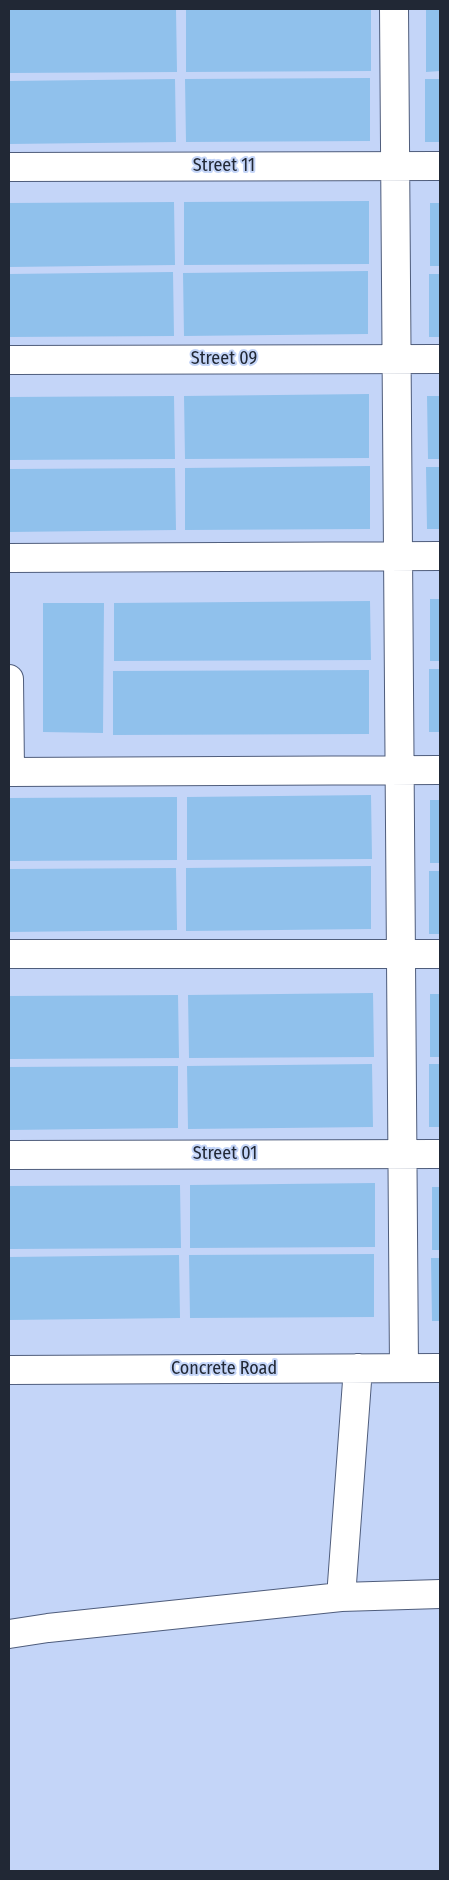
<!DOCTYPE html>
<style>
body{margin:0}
#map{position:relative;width:449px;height:1880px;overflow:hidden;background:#c4d5f8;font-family:"Fira Sans Condensed",sans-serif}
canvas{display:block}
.frame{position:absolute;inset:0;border:10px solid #212835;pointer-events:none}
</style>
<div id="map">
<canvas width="449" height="1880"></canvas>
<div class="frame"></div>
</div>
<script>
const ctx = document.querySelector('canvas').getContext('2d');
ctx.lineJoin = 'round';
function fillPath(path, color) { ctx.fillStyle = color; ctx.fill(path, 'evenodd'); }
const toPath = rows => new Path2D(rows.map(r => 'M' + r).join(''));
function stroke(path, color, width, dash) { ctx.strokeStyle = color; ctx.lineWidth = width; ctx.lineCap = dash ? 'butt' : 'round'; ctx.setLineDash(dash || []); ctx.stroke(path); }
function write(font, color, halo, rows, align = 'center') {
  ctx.font = font + ' "Fira Sans Condensed",sans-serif'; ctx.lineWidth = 4; ctx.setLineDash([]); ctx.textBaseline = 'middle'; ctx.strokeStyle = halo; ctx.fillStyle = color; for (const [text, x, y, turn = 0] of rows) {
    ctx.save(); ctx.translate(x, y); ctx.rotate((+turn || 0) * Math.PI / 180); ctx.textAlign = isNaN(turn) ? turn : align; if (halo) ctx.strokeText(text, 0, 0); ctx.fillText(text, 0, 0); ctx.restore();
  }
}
const building = toPath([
 [176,9,177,72,9,73,9,10],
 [186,9,371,9,371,71,186,72],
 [426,9,440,9,440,71,426,72],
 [370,78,370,141,186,142,185,79],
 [175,79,176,142,9,144,9,81],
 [425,79,440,79,440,142,425,142],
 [369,201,369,264,184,265,184,202],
 [174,202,175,265,9,267,9,203],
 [430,203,440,203,440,266,430,266],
 [368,271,368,334,184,336,183,273],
 [173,272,174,336,9,337,9,274],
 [429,274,440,274,440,337,429,337],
 [369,394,369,458,185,459,184,396],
 [174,396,175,459,9,460,9,397],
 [427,396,440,396,440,459,428,459],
 [370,466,370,529,185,530,185,468],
 [426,467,440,467,440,529,427,529],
 [175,468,176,530,9,532,9,469],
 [430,599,440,599,440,661,430,661],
 [370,601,371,660,114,661,114,603],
 [43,603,104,603,103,733,43,732],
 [429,669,440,669,440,732,429,732],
 [369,670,369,734,113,735,113,671],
 [371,795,372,859,187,860,187,797],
 [177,797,177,860,9,861,9,798],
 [430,800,440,800,440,863,430,863],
 [371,866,371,929,186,931,186,868],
 [176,868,177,930,9,932,9,869],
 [429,871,440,871,440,934,429,934],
 [373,993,374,1057,189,1058,188,995],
 [430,994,440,994,440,1057,430,1057],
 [178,995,179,1058,9,1059,9,996],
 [372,1064,373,1127,188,1129,187,1066],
 [429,1064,440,1064,440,1127,429,1127],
 [178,1066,178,1128,9,1130,9,1067],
 [375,1183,375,1247,190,1248,190,1185],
 [180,1185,181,1248,9,1249,9,1186],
 [432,1187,440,1187,440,1250,432,1250],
 [374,1254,374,1317,190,1318,189,1255],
 [179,1255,180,1318,9,1320,9,1257],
 [431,1258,440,1258,440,1321,432,1321]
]);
const minor = toPath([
 [394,9,404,1368],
 [9,167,440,166],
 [9,360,440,359],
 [9,558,440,556],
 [9,679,10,772],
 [9,772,440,770],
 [9,954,440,954],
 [9,1155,440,1154],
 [9,1370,440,1368],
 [341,1597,358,1368],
 [9,1634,48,1628,341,1597,440,1594]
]);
const streetNames = [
 ["Street 11",224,166],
 ["Street 09",224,359],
 ["Street 01",225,1154],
 ["Concrete Road",224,1369]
];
fillPath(building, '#90c1ec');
stroke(minor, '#4f5d7c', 30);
stroke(minor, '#fff', 28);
write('18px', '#212835', '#c4d5f8', streetNames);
</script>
